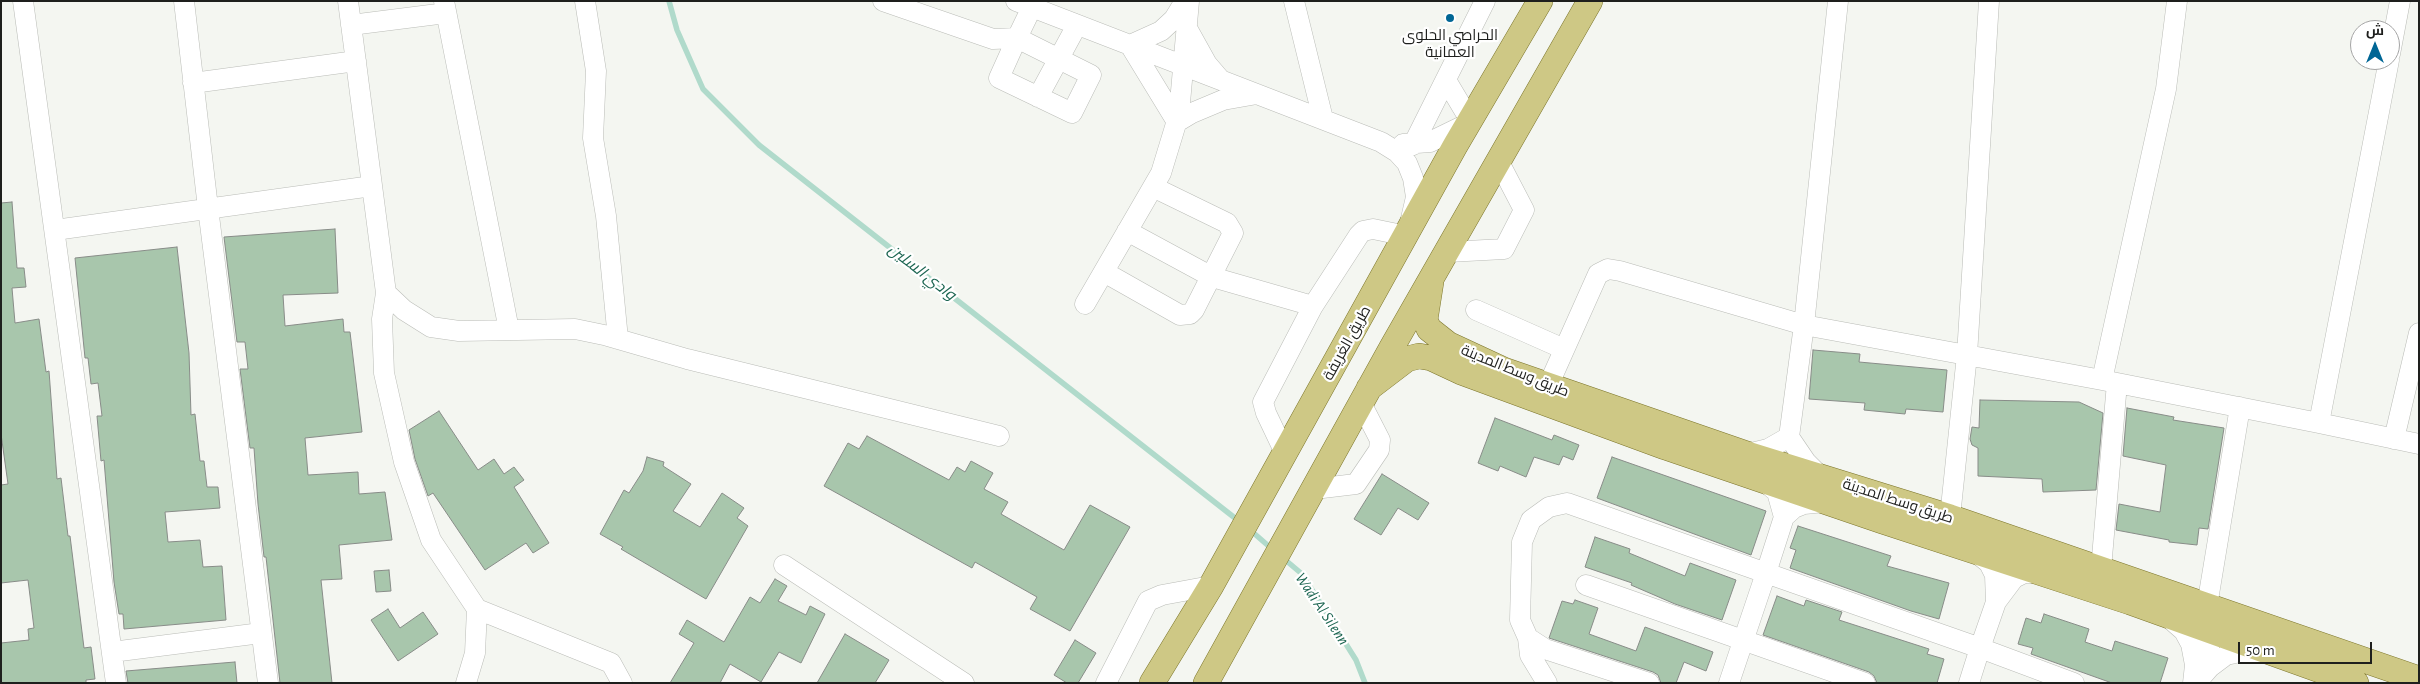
<!DOCTYPE html>
<meta charset="utf-8">
<style>
body{margin:0}
#map{position:relative;width:2420px;height:684px;overflow:hidden;background:#f4f6f1;font-family:"Alegreya Sans",Cairo,sans-serif}
canvas{display:block}
.frame{position:absolute;inset:0;border:2px solid #1e1f1d;pointer-events:none}
.north{position:absolute;left:2350px;top:20px;width:50px;height:50px;box-sizing:border-box;background:#fff;border:1px solid #a5a5a5;border-radius:50%;rotate:0deg;font-size:14px;font-weight:700;line-height:20px;text-align:center;color:#1e1f1d}
.north::after{content:'';display:block;margin:auto;width:18px;height:22px;background:#006695;clip-path:polygon(50% 0,100% 100%,50% 72%,0 100%)}
.scale{position:absolute;left:2238px;top:642px;width:134px;height:22px;box-sizing:border-box;border:2px solid #1e1f1d;border-top:0;padding-left:6px;font-size:15px;line-height:18px;white-space:nowrap;color:#1e1f1d;-webkit-text-stroke:4px #fff;paint-order:stroke}
</style>
<div id="map">
<canvas width="2420" height="684"></canvas>
<div class="frame"></div>
<div class="north">ش</div>
<div class="scale">50 m</div>
</div>
<script>
const ctx = document.querySelector('canvas').getContext('2d');
ctx.lineJoin = 'round';
const toPath = rows => new Path2D(rows.map(r => 'M' + r).join(''));
function stroke(path, color, width, dash) { ctx.strokeStyle = color; ctx.lineWidth = width; ctx.lineCap = dash ? 'butt' : 'round'; ctx.setLineDash(dash || []); ctx.stroke(path); }
function fillPath(path, color) { ctx.fillStyle = color; ctx.fill(path, 'evenodd'); }
function write(font, color, halo, rows, align = 'center') {
  ctx.font = font + ' "Alegreya Sans",Cairo,sans-serif'; ctx.lineWidth = 4.5; ctx.setLineDash([]); ctx.textBaseline = 'middle'; ctx.strokeStyle = halo; ctx.fillStyle = color; for (const [text, x, y, turn = 0] of rows) {
    ctx.save(); ctx.translate(x, y); ctx.rotate((+turn || 0) * Math.PI / 180); ctx.textAlign = isNaN(turn) ? turn : align; if (halo) ctx.strokeText(text, 0, 0); ctx.fillText(text, 0, 0); ctx.restore();
  }
}
const stream = toPath([
 [669,1,677,30,703,89,759,145,1240,522],
 [1249,529,1272,549],
 [1283,558,1302,574,1356,660,1365,683]
]);
const building = toPath([
 [12,202,17,268,24,268,26,287,12,288,15,323,39,319,46,372,49,371,57,479,61,478,68,536,70,536,84,648,91,647,95,679,86,680,86,683,1,683,1,643,29,640,28,629,34,628,28,580,1,583,1,485,8,484,1,434,1,203,12,202],
 [335,229,338,293,283,295,285,326,343,319,344,332,350,332,362,432,305,438,308,475,358,472,359,494,385,492,392,540,339,545,342,579,321,580,332,683,280,683,266,557,264,557,258,504,254,448,250,448,240,369,248,369,245,342,237,342,224,237,335,229],
 [177,247,189,353,191,415,195,414,200,461,204,461,207,487,218,487,220,508,165,512,168,542,200,540,203,567,222,566,226,620,124,629,123,614,119,614,114,582,104,460,101,461,97,416,102,416,98,383,91,384,88,358,85,358,75,258,177,247],
 [1813,350,1860,354,1859,362,1947,370,1943,412,1906,409,1905,414,1864,410,1865,403,1809,399,1813,350],
 [1980,400,2079,402,2103,413,2096,490,2043,492,2042,479,1978,476,1978,448,1972,445,1970,439,1972,427,1979,428,1980,400],
 [2127,408,2174,417,2173,420,2224,428,2208,529,2199,528,2197,545,2169,542,2169,540,2116,530,2119,504,2160,512,2166,465,2123,456,2127,408],
 [439,411,478,470,494,459,504,474,514,467,524,480,514,487,549,543,533,553,526,543,485,570,433,493,428,496,415,459,409,430,439,411],
 [1495,418,1552,440,1554,435,1579,445,1573,460,1563,456,1559,465,1534,457,1526,477,1500,466,1498,471,1478,463,1495,418],
 [867,436,949,480,957,467,965,472,971,461,993,473,984,489,1008,502,1001,514,1064,550,1090,505,1130,527,1070,631,1030,609,1037,597,975,562,972,568,824,486,848,443,859,449,867,436],
 [647,457,664,462,663,466,691,484,673,511,700,527,722,493,744,508,737,518,748,526,706,599,621,549,623,547,600,534,624,490,629,493,643,471,647,457],
 [1612,457,1766,511,1751,555,1597,498,1612,457],
 [1382,474,1429,503,1418,520,1398,508,1381,535,1354,519,1382,474],
 [1798,526,1891,556,1887,566,1949,583,1939,619,1911,611,1790,568,1796,550,1790,548,1798,526],
 [1595,537,1630,549,1629,553,1685,576,1690,563,1736,580,1722,620,1675,604,1631,585,1632,583,1585,567,1595,537],
 [389,570,391,591,376,592,374,571,389,570],
 [775,579,787,586,778,601,806,615,810,606,825,614,801,663,779,652,761,682,730,664,720,683,670,683,694,643,679,634,687,620,724,642,750,597,760,603,775,579],
 [1777,596,1804,606,1806,600,1842,612,1839,620,1929,649,1927,654,1944,659,1937,683,1877,683,1874,676,1869,672,1763,635,1777,596],
 [1575,600,1598,608,1589,634,1636,651,1645,627,1713,652,1706,671,1684,662,1676,683,1661,683,1658,675,1653,672,1549,638,1562,601,1573,604,1575,600],
 [388,609,400,628,423,612,438,634,398,661,371,620,388,609],
 [2044,614,2089,629,2085,642,2112,651,2115,641,2168,658,2160,683,2112,683,2031,654,2033,648,2018,644,2026,618,2041,623,2044,614],
 [845,634,889,660,875,683,817,683,845,634],
 [1075,640,1096,653,1078,683,1067,683,1054,675,1075,640],
 [235,662,237,683,128,683,126,671,235,662]
]);
const minor = toPath([
 [23,1,116,683],
 [184,1,208,208,268,683],
 [348,1,386,293,382,319,384,373,404,462,431,540,477,609,611,663,622,683],
 [444,1,509,330],
 [585,1,596,71,593,138,606,216,618,339],
 [883,1,993,39,1017,38,1091,75,1072,113,999,78,1017,38,1032,7],
 [1016,1,1381,142,1397,152,1407,163,1413,178,1416,197,1407,236,1373,229,1363,231,1359,235,1313,306,1263,402,1266,413,1285,453],
 [1185,1,1174,19,1161,31,1130,45,1177,122,1192,113,1223,100,1257,94],
 [1294,1,1323,119],
 [351,25,446,13],
 [1187,28,1207,64,1219,78],
 [2390,54,2400,1],
 [2389,60,2319,423,2419,444],
 [193,83,356,61],
 [1038,97,1077,25],
 [1403,144,1430,142,1471,122,1446,80],
 [1413,145,1485,1],
 [55,230,372,186],
 [1127,231,1212,277,1313,306],
 [1448,252,1504,249,1524,210,1499,162],
 [1104,272,1180,315,1190,314,1194,310,1233,233,1227,223,1153,187],
 [386,293,404,310,431,327,459,331,575,329,604,335,687,359,999,436],
 [1085,304,1161,173,1179,114,1189,1],
 [1476,310,1564,349],
 [2102,380,2319,423],
 [1548,386,1598,274,1608,269,1620,271,1804,325,2102,380,2166,89,2177,1],
 [1789,437,1804,325,1838,1],
 [2394,439,2419,333],
 [1747,454,1768,449,1789,437,1806,462,1819,475],
 [1765,482,1777,492,1784,517,1794,508,1804,504,1825,502],
 [1314,489,1356,484,1379,450,1380,440,1361,403],
 [1950,517,1967,355,1989,1],
 [1974,551,1989,563,1995,575,1996,602,2014,578,2024,573,2040,573],
 [784,565,964,683],
 [2101,569,2117,383],
 [1586,585,1865,683],
 [2207,606,2240,407],
 [2168,617,2184,631,2191,644,2195,665,2193,683],
 [1528,638,1530,655,1547,683],
 [112,652,261,633],
 [2197,676,2219,620],
 [466,683,475,653,477,609],
 [1106,683,1148,601,1162,595,1211,586],
 [1649,683,1545,649,1528,638,1520,620,1522,542,1531,520,1549,507,1567,503,1766,573,1784,517],
 [1729,683,1766,573,1980,648,1996,602],
 [1969,683,1980,648,2074,683],
 [2196,683,2210,667,2226,655,2240,652,2262,652]
]);
const major = toPath([
 [1431,282,1425,320,1429,329,1448,344,1504,370,1747,454,1950,517,2419,679],
 [1369,388,1407,359,1419,356,1431,358,1461,372,1665,447,1882,521,2130,602,2356,683],
 [1152,683,1211,586,1455,146,1540,1],
 [1206,683,1392,347,1590,1]
]);
const markers = [
 [1450,18,5,"#006695"]
];
const poiNames = [
 ["الحراصي الحلوى",1450,35],
 ["العمانية",1450,52]
];
const streetNames = [
 ["طريق الغريفة",1347,343,-61],
 ["طريق وسط المدينة",1515,371,22],
 ["طريق وسط المدينة",1898,501,18]
];
const waterNames = [
 ["وادي السلين",922,272,38],
 ["Wadi Al Silenn",1322,609,56]
];
stroke(stream, '#b0dacb', 5.5);
fillPath(building, '#a8c6ac');
stroke(building, '#888c88', 1);
stroke(minor, '#babcb7', 21);
stroke(major, '#7c752b', 26);
stroke(minor, '#fff', 20);
stroke(major, '#cec885', 25);
for (const [x, y, r, color] of markers) { const dot = new Path2D(); dot.arc(x, y, r, 0, 2 * Math.PI); ctx.fillStyle = color; ctx.fill(dot); stroke(dot, '#fff', 2); }
write('15px', '#1e1f1d', '#fff', poiNames);
write('15px', '#1e1f1d', '#fff', streetNames);
write('italic 16px', '#1d6652', '#fff', waterNames);
</script>
